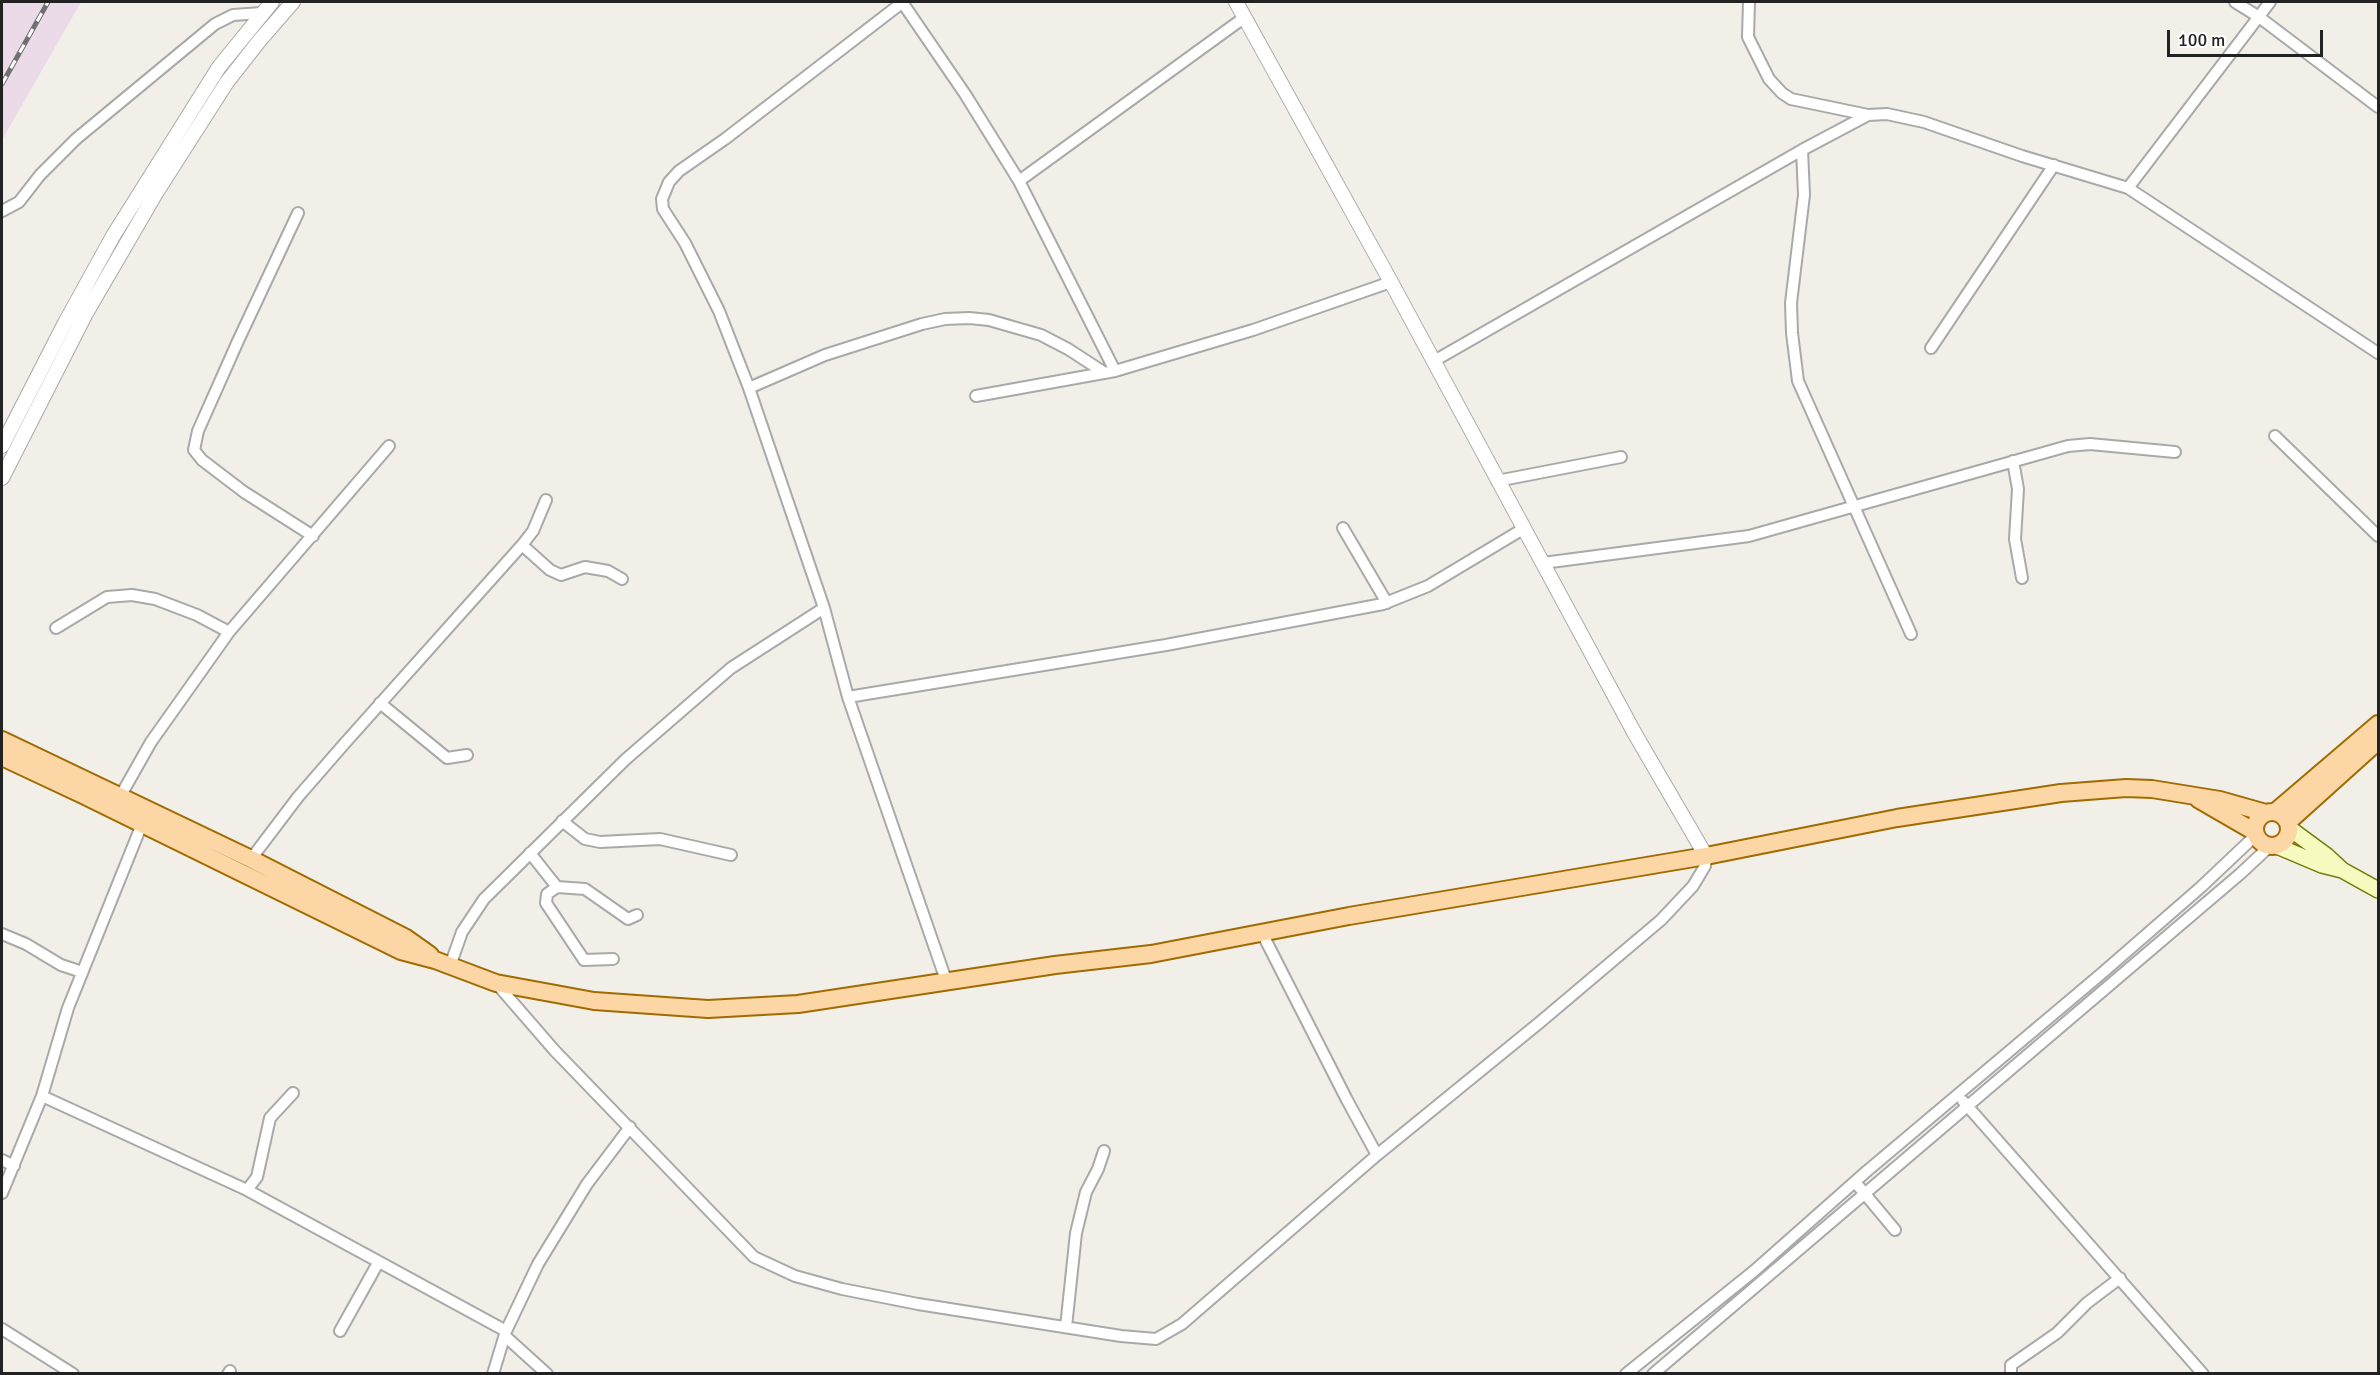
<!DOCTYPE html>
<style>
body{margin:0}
#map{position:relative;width:2380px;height:1375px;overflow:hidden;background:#f2efe9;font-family:Signika,sans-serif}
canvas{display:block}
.frame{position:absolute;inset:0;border:3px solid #222;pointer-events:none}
.scale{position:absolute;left:2167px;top:30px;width:156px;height:27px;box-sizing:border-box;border:3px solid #222;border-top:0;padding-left:8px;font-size:18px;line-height:21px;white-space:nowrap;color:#222;-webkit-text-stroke:4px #fff;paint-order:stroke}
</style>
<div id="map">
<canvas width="2380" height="1375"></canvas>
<div class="frame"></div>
<div class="scale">100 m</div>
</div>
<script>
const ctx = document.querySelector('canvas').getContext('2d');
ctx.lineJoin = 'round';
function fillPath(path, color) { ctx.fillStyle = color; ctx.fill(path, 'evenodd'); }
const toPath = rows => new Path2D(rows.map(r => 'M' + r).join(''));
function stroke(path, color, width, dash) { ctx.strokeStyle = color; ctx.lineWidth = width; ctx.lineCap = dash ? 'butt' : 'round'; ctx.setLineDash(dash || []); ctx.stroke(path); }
const industrial = toPath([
 [2,2,81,2,2,140]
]);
const minor = toPath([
 [902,2,965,94,1019,181,1115,371],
 [903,2,725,139,679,171,669,182,662,199,663,209,685,243,719,311,749,388,824,608,848,697,947,983],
 [1749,2,1748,37,1769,79,1782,93,1791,99,1868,115],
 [2235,2,2259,17,2378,107],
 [1802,150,1804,195,1791,303,1792,333,1798,381,1911,634],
 [1019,181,1245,17],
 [2128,188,2270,2],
 [2,211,19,202,40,175,76,139,215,24,233,15,262,13],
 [298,213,238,341,198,431,194,450,202,460,244,492,313,536],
 [1931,348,2054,165],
 [1434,361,1802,150,1868,115,1887,114,1924,122,2022,156,2128,188,2378,353],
 [749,388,825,355,922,324,945,319,969,318,989,320,1041,335,1068,349,1105,373],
 [976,396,1115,371,1253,330,1391,282],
 [2275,436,2378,536],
 [2013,461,2018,489,2015,539,2022,578],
 [1497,481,1621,457],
 [1343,528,1387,603],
 [522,545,550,570,561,575,585,567,608,571,622,579],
 [1543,563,1749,536,2068,446,2090,444,2175,452],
 [56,628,107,597,132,595,155,599,197,615,229,632],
 [848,697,1166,645,1383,604,1428,586,1523,529],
 [380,703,447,758,467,755],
 [121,795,151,742,229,632,389,446],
 [562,821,585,839,600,842,660,839,731,855],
 [530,853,557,887],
 [251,859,298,797,345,743,522,545,533,531,546,500],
 [1262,933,1347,1100,1377,1155],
 [2,934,26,944,61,965,82,972],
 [613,959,584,960,546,903,547,894,557,887,585,889,628,919,637,915],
 [450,966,462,932,484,899,626,759,731,668,824,608],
 [496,983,555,1051,754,1257,795,1276,842,1289,918,1304,1121,1336,1156,1339,1182,1324,1377,1155,1539,1023,1661,920,1693,886,1705,866,1706,856],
 [42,1096,247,1190,506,1331],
 [1963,1101,2203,1374],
 [2,1160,14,1166],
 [1855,1182,1895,1230],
 [247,1190,257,1177,270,1118,293,1093],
 [2,1193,42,1096,68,1008,142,824],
 [1066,1327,1076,1233,1086,1192,1098,1169,1104,1151],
 [2,1329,73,1374],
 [340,1331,378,1263],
 [505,1336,547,1374],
 [228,1374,230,1371],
 [493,1374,506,1331,538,1264,587,1184,630,1127],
 [1626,1374,1754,1271,1867,1171,2101,974,2201,887,2256,835],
 [1653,1374,2240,874,2270,846],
 [2011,1374,2011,1365,2057,1333,2087,1303,2120,1278]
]);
const tertiary = toPath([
 [1236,2,1391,282,1635,734,1706,856],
 [2,446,65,323,113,236,219,67,272,2],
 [2,478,85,315,156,193,227,82,260,40,293,2]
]);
const secondary = toPath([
 [2289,828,2327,856,2342,870,2378,890],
 [2277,846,2322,865,2342,870]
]);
const primary = toPath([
 [2,740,251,859,406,938,430,955],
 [2,757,83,795,401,951,435,960,496,983,594,1001,708,1009,798,1004,1055,965,1151,954,1349,916,1706,856,1897,818,2061,793,2126,788,2152,789,2220,800,2266,813],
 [2198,799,2255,832],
 '2255 829a17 17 0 1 1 34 0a17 17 0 1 1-34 0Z',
 [2275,812,2378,724],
 [2288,822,2378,741]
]);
const rail = toPath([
 [2,84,48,2]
]);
fillPath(industrial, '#ebdbe8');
stroke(minor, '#a9a9a9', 14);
stroke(tertiary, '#a9a9a9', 16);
stroke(secondary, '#707d05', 18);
stroke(primary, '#a06b00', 20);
stroke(minor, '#fff', 10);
stroke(tertiary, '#fff', 14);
stroke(secondary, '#f7fabf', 15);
stroke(primary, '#fcd6a4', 16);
stroke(rail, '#707070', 5);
stroke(rail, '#fff', 3, [9]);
</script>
